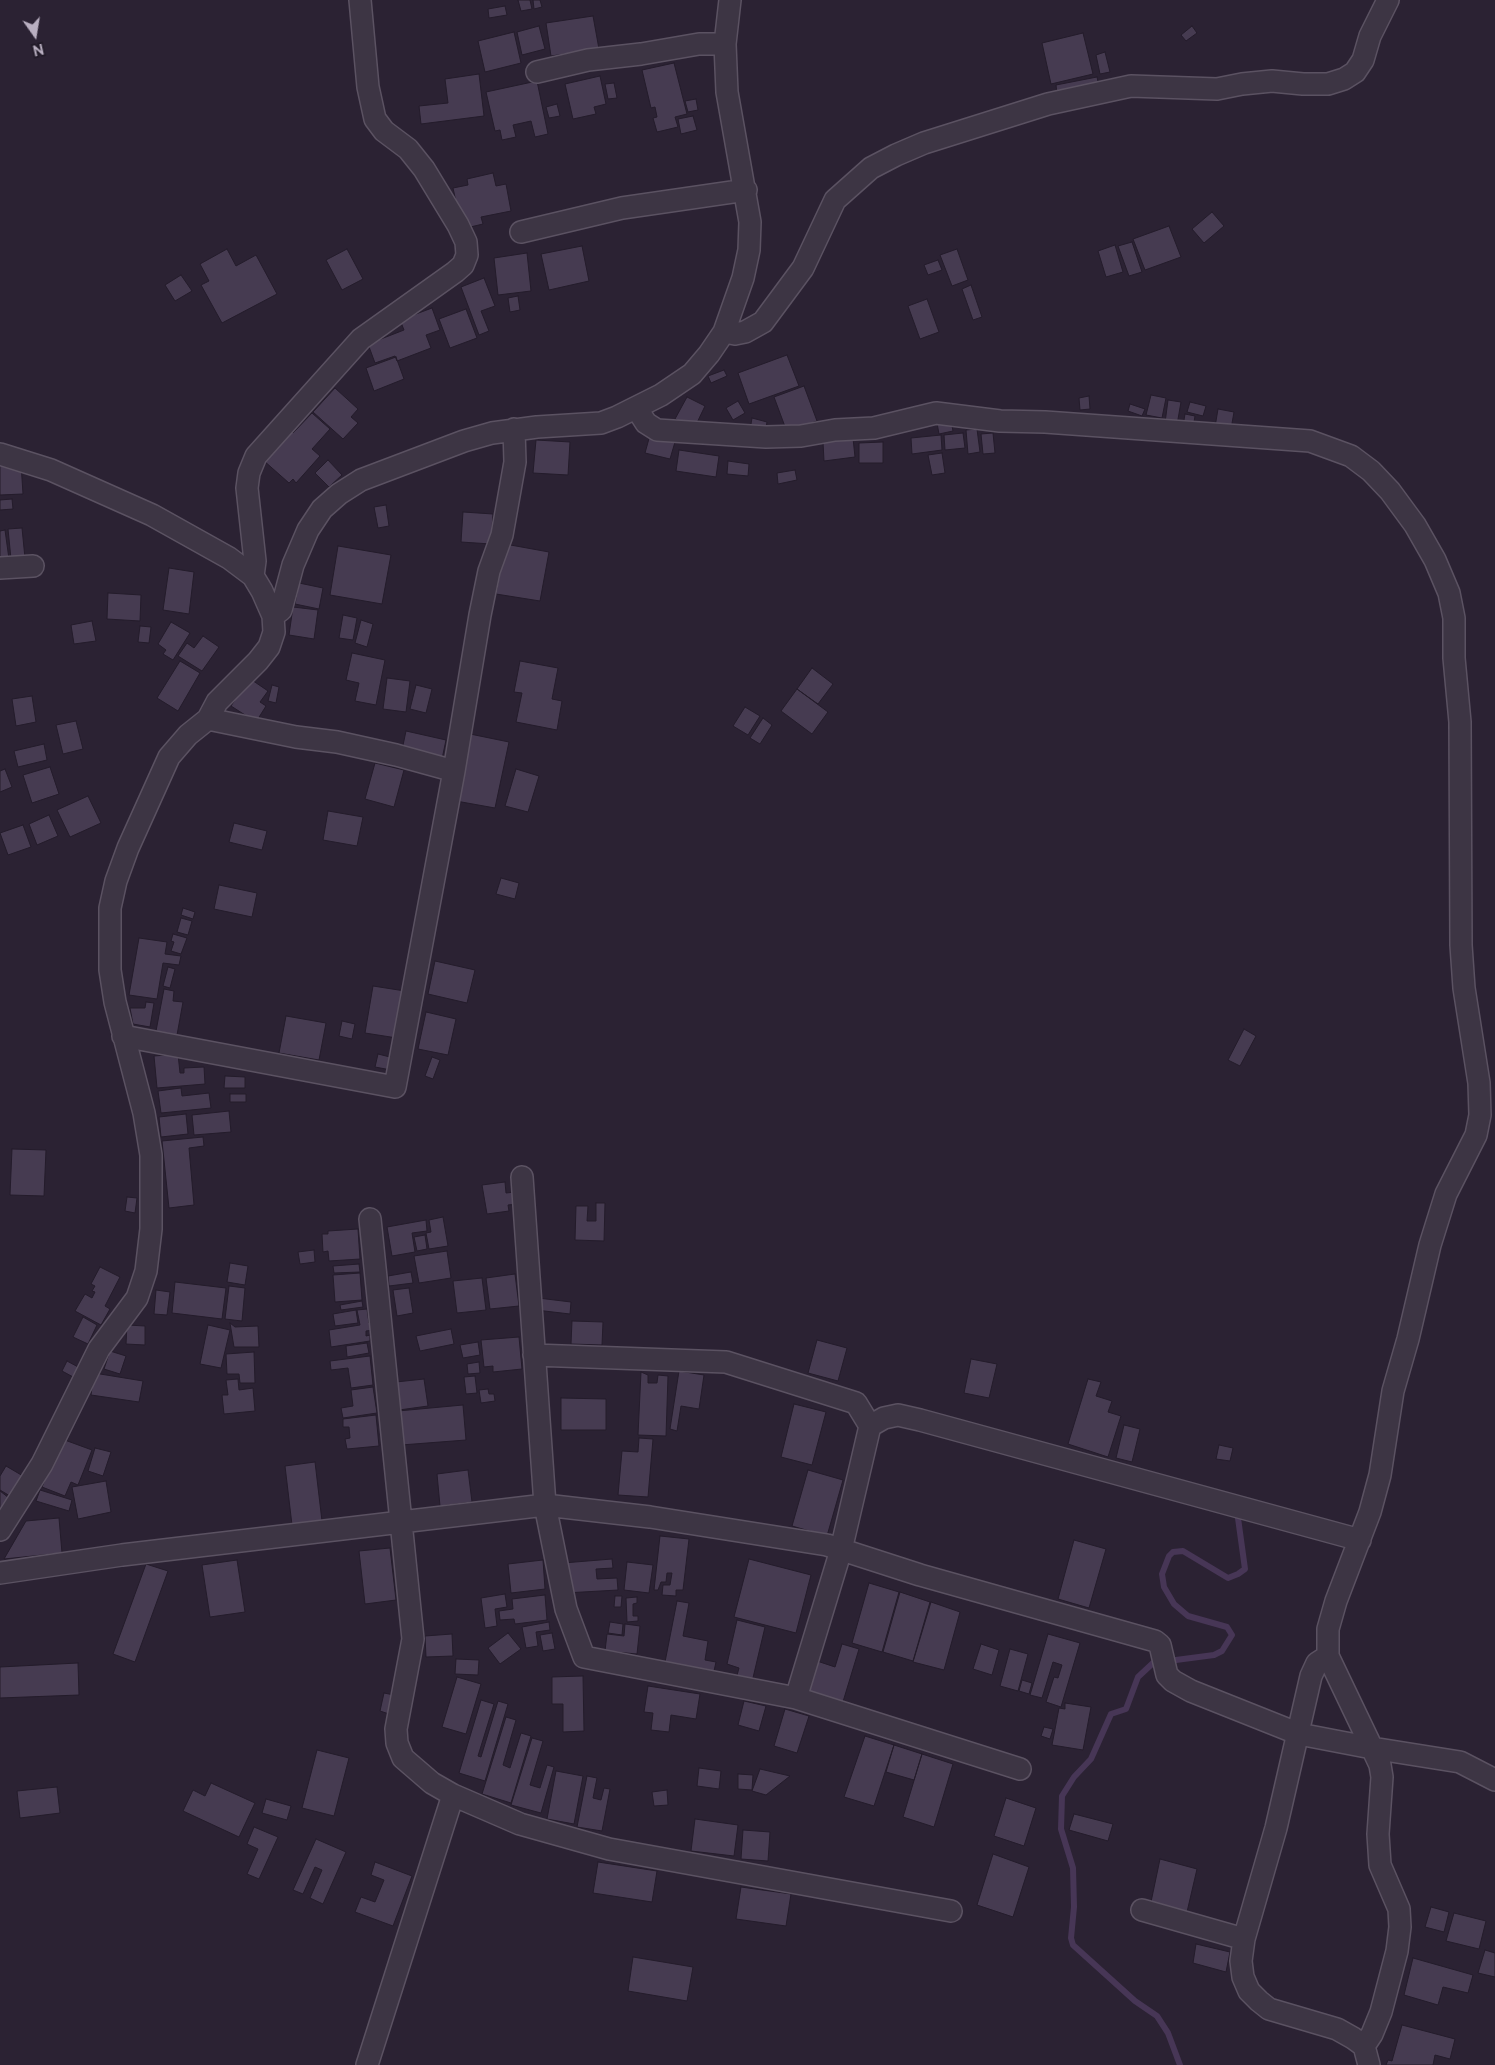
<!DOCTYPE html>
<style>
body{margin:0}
#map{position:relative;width:1495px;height:2065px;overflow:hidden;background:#2b2233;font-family:Raleway,sans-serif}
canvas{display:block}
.north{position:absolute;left:10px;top:10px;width:50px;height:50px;-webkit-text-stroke:4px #221b29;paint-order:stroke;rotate:167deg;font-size:14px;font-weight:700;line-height:20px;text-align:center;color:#b9afc1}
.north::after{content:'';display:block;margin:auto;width:18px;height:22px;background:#b9afc1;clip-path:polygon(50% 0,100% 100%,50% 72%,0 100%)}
</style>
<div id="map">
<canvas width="1495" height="2065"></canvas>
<div class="north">N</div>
</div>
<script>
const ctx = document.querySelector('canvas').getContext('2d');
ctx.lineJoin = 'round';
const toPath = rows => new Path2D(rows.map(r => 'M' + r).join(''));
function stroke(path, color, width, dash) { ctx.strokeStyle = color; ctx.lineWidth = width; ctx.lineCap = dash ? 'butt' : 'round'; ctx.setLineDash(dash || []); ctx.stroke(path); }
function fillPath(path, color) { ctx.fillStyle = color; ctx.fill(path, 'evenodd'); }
const stream = toPath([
 [1180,2065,1168,2033,1157,2016,1135,2001,1073,1945,1071,1938,1074,1907,1073,1868,1061,1829,1062,1796,1074,1777,1091,1759,1111,1714,1126,1709,1138,1677,1153,1663,1214,1655,1222,1651,1232,1635,1227,1627,1188,1616,1174,1604,1164,1587,1162,1574,1169,1556,1173,1552,1183,1551,1228,1578,1238,1574,1245,1569,1238,1518]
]);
const building = toPath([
 [518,0,530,0,532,9,521,11,518,0],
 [533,0,540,0,542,7,534,9,533,0],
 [505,6,507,15,489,18,488,9,505,6],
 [593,16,599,49,551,56,546,23,593,16],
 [539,26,545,49,522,55,517,32,539,26],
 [1192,26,1197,33,1186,41,1181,35,1192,26],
 [514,32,521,63,485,72,478,41,514,32],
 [1083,33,1093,74,1051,84,1042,43,1083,33],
 [1105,52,1110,72,1100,74,1096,55,1105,52],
 [674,63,687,114,675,117,678,127,657,132,653,118,657,117,655,107,651,108,642,70,674,63],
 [479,74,484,116,421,124,419,106,448,103,445,79,479,74],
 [600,76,606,104,594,107,596,114,573,119,565,84,600,76],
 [1097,77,1099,86,1057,94,1056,85,1097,77],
 [537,81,548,134,535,137,531,121,513,125,516,137,502,140,500,130,495,131,486,92,537,81],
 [614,83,617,98,608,99,605,84,614,83],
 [696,99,698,110,688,112,685,101,696,99],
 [557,104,560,116,549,118,546,107,557,104],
 [693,116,697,130,681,134,678,119,693,116],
 [493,173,496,186,506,184,511,211,481,217,483,224,462,229,453,188,468,185,467,179,493,173],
 [1212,212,1224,226,1204,243,1192,229,1212,212],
 [1169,226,1181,257,1145,270,1133,239,1169,226],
 [1132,242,1142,272,1129,276,1118,246,1132,242],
 [1115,245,1123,272,1106,277,1098,251,1115,245],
 [582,246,589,281,549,290,541,254,582,246],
 [227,249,236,266,256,255,277,294,222,323,201,285,209,281,200,264,227,249],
 [347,249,363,279,342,290,326,260,347,249],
 [957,249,968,280,952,286,940,255,957,249],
 [527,253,531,291,498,295,494,258,527,253],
 [938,260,942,270,928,275,924,265,938,260],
 [181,275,192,291,175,301,165,285,181,275],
 [484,278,495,306,481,311,489,331,479,335,461,287,484,278],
 [971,285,982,317,973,320,962,289,971,285],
 [518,296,520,310,510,312,508,298,518,296],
 [927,299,939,332,920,339,908,306,927,299],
 [432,308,440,330,426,335,431,348,397,361,395,356,375,363,368,344,404,330,400,320,432,308],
 [466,309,477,338,450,348,439,319,466,309],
 [787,355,799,386,749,404,738,373,787,355],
 [396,357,404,379,374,391,366,368,396,357],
 [724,370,727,376,711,383,708,376,724,370],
 [804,386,817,421,787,432,774,397,804,386],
 [335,388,358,409,351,417,358,423,343,439,313,412,335,388],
 [1151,395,1166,398,1162,418,1146,415,1151,395],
 [1089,396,1090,409,1080,410,1079,398,1089,396],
 [687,397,705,406,694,429,675,419,687,397],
 [1168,400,1181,402,1177,425,1165,423,1168,400],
 [738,401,745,413,733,420,726,408,738,401],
 [1190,402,1206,406,1203,416,1187,412,1190,402],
 [1130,404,1145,409,1142,416,1128,411,1130,404],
 [1218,409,1234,412,1231,429,1215,427,1218,409],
 [312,413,330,429,312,449,320,456,296,483,293,479,289,483,263,460,290,430,293,433,312,413],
 [1185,414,1195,416,1193,428,1183,426,1185,414],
 [752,418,767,422,765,433,750,430,752,418],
 [951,421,953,431,939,434,937,423,951,421],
 [977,429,980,452,968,454,966,430,977,429],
 [963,433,965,448,945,450,944,435,963,433],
 [993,433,995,453,983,454,981,434,993,433],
 [650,435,675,442,670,459,645,453,650,435],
 [941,435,942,450,912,454,911,438,941,435],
 [853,438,855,457,824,461,823,442,853,438],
 [536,440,570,442,568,475,533,473,536,440],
 [883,442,883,463,859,463,859,443,883,442],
 [679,450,719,456,716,477,676,471,679,450],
 [942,453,945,473,932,475,928,455,942,453],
 [328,460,342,475,329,487,315,473,328,460],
 [728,461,749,464,748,476,727,474,728,461],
 [21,463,23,494,0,495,0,464,21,463],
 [795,470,797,480,778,484,777,473,795,470],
 [12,499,13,509,0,510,0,500,12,499],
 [386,505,389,526,378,528,374,507,386,505],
 [463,512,493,514,491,544,461,542,463,512],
 [22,528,25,558,11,559,8,529,22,528],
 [5,530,9,559,0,560,0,531,5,530],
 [505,544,549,552,540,601,496,594,505,544],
 [338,546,391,555,382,604,330,595,338,546],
 [169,568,194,572,189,614,163,610,169,568],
 [299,583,323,588,319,609,295,604,299,583],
 [108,593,141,595,140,621,107,619,108,593],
 [293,607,318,610,314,639,289,635,293,607],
 [343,615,357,618,353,640,339,638,343,615],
 [361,620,373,624,367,647,355,643,361,620],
 [92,621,96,641,74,644,71,625,92,621],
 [171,622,190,633,173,660,163,654,166,650,158,644,171,622],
 [140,626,151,627,149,643,138,642,140,626],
 [203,636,219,647,202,671,178,656,187,643,194,648,203,636],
 [352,653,385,660,376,705,355,701,359,683,346,680,352,653],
 [180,661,200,673,178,711,157,698,180,661],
 [520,661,558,668,552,699,562,701,557,730,516,722,522,693,514,692,520,661],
 [812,668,833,684,818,704,797,689,812,668],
 [249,678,268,691,260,702,266,706,256,722,231,706,249,678],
 [387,678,410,681,406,712,383,709,387,678],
 [272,685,279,687,276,703,268,701,272,685],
 [416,685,432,689,426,713,410,709,416,685],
 [797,689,828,712,812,734,781,711,797,689],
 [32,696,36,722,16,726,12,699,32,696],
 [745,707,760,716,748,735,733,726,745,707],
 [763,718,772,725,760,744,750,738,763,718],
 [76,721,83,749,63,754,56,725,76,721],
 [406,731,446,740,442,759,402,750,406,731],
 [470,734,509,742,495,808,456,801,470,734],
 [44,744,47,760,18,767,14,751,44,744],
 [375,763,404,770,394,807,365,799,375,763],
 [50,767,59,794,32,803,23,775,50,767],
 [5,769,12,787,0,792,0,771,5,769],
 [516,769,539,776,528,812,505,806,516,769],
 [88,796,101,823,70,837,57,810,88,796],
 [328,811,363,817,357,846,323,840,328,811],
 [49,815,58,836,37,845,29,824,49,815],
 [234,823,267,831,262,850,229,842,234,823],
 [23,825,31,847,8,855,0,833,23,825],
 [501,878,519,883,515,899,496,894,501,878],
 [219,885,257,893,252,917,214,909,219,885],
 [183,908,195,912,193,919,181,915,183,908],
 [181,918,192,921,188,935,177,932,181,918],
 [173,934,187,938,181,954,171,951,174,942,171,941,173,934],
 [139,938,167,942,165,954,181,956,179,965,163,963,157,999,129,995,139,938],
 [435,961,475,970,467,1003,428,994,435,961],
 [168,967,175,969,170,988,163,986,168,967],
 [373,986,405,991,397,1038,365,1033,373,986],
 [164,989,174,991,173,1001,183,1002,177,1035,156,1031,164,989],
 [146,1002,154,1003,150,1027,133,1024,130,1008,145,1008,146,1002],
 [426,1012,456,1019,448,1055,418,1049,426,1012],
 [286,1016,326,1023,319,1060,279,1053,286,1016],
 [342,1021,355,1024,352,1039,339,1036,342,1021],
 [1244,1029,1256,1036,1240,1066,1228,1060,1244,1029],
 [178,1054,180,1073,184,1073,184,1068,204,1067,205,1084,157,1088,154,1056,178,1054],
 [378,1054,394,1058,391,1070,375,1067,378,1054],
 [432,1057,440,1060,433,1079,425,1076,432,1057],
 [225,1076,245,1077,245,1088,224,1088,225,1076],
 [181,1088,182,1096,209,1093,211,1108,161,1113,158,1091,181,1088],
 [230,1094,246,1094,246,1102,230,1102,230,1094],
 [229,1111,231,1132,194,1135,192,1115,229,1111],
 [186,1114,188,1134,161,1137,159,1117,186,1114],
 [203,1137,204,1146,189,1148,194,1205,169,1208,162,1141,203,1137],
 [12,1149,46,1150,44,1196,10,1195,12,1149],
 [505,1182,506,1193,515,1192,517,1204,508,1205,509,1211,487,1214,482,1185,505,1182],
 [127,1197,137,1198,135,1213,125,1211,127,1197],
 [596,1203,605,1203,604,1241,575,1240,576,1206,588,1206,587,1221,596,1221,596,1203],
 [443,1217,448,1246,429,1249,426,1233,431,1232,429,1220,443,1217],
 [426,1220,427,1231,412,1233,415,1252,392,1256,387,1227,426,1220],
 [358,1229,360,1259,329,1261,328,1251,323,1252,322,1234,328,1234,328,1231,358,1229],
 [425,1235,427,1249,417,1251,414,1237,425,1235],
 [314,1250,315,1262,300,1264,298,1252,314,1250],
 [447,1251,451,1278,419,1283,414,1256,447,1251],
 [230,1263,248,1266,245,1285,227,1282,230,1263],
 [359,1264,360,1272,334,1273,333,1266,359,1264],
 [100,1267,120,1277,105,1306,110,1309,101,1325,75,1311,85,1294,92,1298,95,1292,92,1291,95,1286,91,1284,100,1267],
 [411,1272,413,1283,389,1286,388,1276,411,1272],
 [360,1273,362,1300,335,1302,333,1275,360,1273],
 [515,1274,519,1306,490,1309,486,1278,515,1274],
 [482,1278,486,1310,457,1313,453,1281,482,1278],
 [175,1282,226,1288,222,1319,172,1313,175,1282],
 [229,1286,245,1288,242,1321,225,1319,229,1286],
 [409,1288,413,1313,397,1316,393,1290,409,1288],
 [156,1290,170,1292,167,1315,154,1314,156,1290],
 [538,1298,571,1302,570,1314,536,1310,538,1298],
 [362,1301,363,1307,341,1310,340,1305,362,1301],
 [367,1309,369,1323,373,1323,374,1330,366,1331,366,1336,370,1335,370,1341,331,1347,329,1330,360,1325,357,1310,367,1309],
 [356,1310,358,1323,335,1326,333,1314,356,1310],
 [83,1317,97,1325,88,1344,73,1337,83,1317],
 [572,1321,603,1322,602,1345,571,1344,572,1321],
 [230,1323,235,1327,258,1326,259,1347,234,1347,230,1323],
 [127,1325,145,1326,145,1345,126,1344,127,1325],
 [208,1325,230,1330,221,1368,200,1364,208,1325],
 [451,1329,454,1344,420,1351,416,1336,451,1329],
 [519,1337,522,1369,493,1372,493,1366,484,1367,481,1340,519,1337],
 [817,1340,847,1348,838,1381,808,1373,817,1340],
 [478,1342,480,1355,463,1358,460,1345,478,1342],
 [367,1343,369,1353,347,1357,346,1346,367,1343],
 [110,1351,126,1356,120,1374,104,1369,110,1351],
 [254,1352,255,1383,240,1383,239,1374,227,1374,226,1354,254,1352],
 [370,1356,373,1385,351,1388,348,1368,331,1370,330,1361,370,1356],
 [971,1359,997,1364,989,1398,964,1393,971,1359],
 [67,1361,80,1368,75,1378,62,1371,67,1361],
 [479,1362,480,1373,468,1374,467,1364,479,1362],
 [679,1371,704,1375,699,1409,681,1406,677,1431,670,1429,679,1371],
 [641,1372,648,1375,648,1383,657,1383,658,1375,668,1376,666,1436,638,1435,641,1372],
 [94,1373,143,1381,139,1402,91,1395,94,1373],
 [475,1376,477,1393,466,1394,464,1377,475,1376],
 [238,1379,239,1390,253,1388,255,1411,224,1414,222,1395,228,1395,226,1380,238,1379],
 [424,1379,428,1406,399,1410,396,1382,424,1379],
 [1088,1379,1101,1382,1096,1396,1112,1401,1108,1412,1121,1416,1108,1457,1068,1444,1088,1379],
 [373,1387,377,1413,343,1418,341,1408,353,1406,351,1390,373,1387],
 [488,1389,489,1394,494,1394,495,1401,481,1403,479,1390,488,1389],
 [561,1398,606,1399,606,1430,561,1430,561,1398],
 [794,1404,826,1412,812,1465,781,1457,794,1404],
 [463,1405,466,1440,401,1445,398,1411,463,1405],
 [376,1415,379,1446,347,1449,345,1439,350,1438,349,1427,343,1427,343,1419,376,1415],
 [1124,1425,1140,1429,1132,1462,1116,1458,1124,1425],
 [639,1438,653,1439,648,1497,618,1495,622,1451,638,1452,639,1438],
 [62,1439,92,1450,78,1485,71,1482,65,1496,42,1487,62,1439],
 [1219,1445,1233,1448,1230,1461,1216,1459,1219,1445],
 [95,1448,111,1452,103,1476,88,1471,95,1448],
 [315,1462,322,1521,292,1525,285,1466,315,1462],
 [6,1466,23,1476,10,1496,0,1490,0,1476,6,1466],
 [468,1470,472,1502,440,1506,437,1474,468,1470],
 [808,1470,843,1480,827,1536,792,1526,808,1470],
 [106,1481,111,1512,78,1519,72,1487,106,1481],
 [40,1490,72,1500,69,1511,36,1501,40,1490],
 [0,1491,9,1498,0,1509,0,1491],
 [59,1518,62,1553,4,1559,26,1521,59,1518],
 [660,1536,689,1539,683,1590,676,1590,676,1596,662,1595,663,1585,670,1585,672,1573,667,1573,666,1582,661,1582,658,1590,654,1590,660,1536],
 [1074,1540,1106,1549,1089,1608,1058,1599,1074,1540],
 [390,1548,396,1600,365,1604,359,1551,390,1548],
 [612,1559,613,1568,596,1569,597,1579,617,1578,618,1590,565,1593,563,1563,612,1559],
 [749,1559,811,1575,796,1633,734,1617,749,1559],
 [237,1560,245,1612,210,1617,202,1565,237,1560],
 [543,1560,545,1589,511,1593,508,1564,543,1560],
 [627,1562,653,1565,649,1593,624,1590,627,1562],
 [146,1564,168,1571,135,1662,113,1654,146,1564],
 [869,1583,899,1592,882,1652,852,1643,869,1583],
 [900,1592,930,1602,913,1661,883,1652,900,1592],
 [505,1594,507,1607,495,1609,497,1626,485,1628,481,1598,505,1594],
 [545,1595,547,1620,515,1624,514,1619,500,1620,499,1611,513,1609,512,1599,545,1595],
 [615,1596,622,1596,621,1607,614,1607,615,1596],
 [637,1597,637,1603,633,1604,633,1616,638,1616,638,1621,627,1622,626,1598,637,1597],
 [677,1601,689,1603,683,1636,708,1641,705,1660,716,1662,714,1671,665,1662,677,1601],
 [931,1602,960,1612,944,1670,913,1662,931,1602],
 [737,1620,765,1627,752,1682,736,1679,739,1668,727,1664,737,1620],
 [549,1622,550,1630,536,1632,538,1646,526,1648,522,1627,549,1622],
 [610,1622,623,1624,622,1635,608,1633,610,1622],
 [625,1624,640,1626,637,1654,605,1651,607,1634,624,1636,625,1624],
 [508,1633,521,1649,500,1664,488,1648,508,1633],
 [552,1633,555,1649,543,1651,540,1635,552,1633],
 [452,1634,453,1656,426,1657,425,1636,452,1634],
 [1048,1634,1080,1643,1061,1707,1046,1702,1054,1677,1058,1678,1062,1665,1053,1662,1042,1698,1030,1695,1048,1634],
 [842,1644,859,1649,842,1705,807,1695,817,1661,835,1667,842,1644],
 [981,1644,999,1650,992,1675,973,1669,981,1644],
 [1010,1649,1028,1654,1018,1691,1000,1686,1010,1649],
 [456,1659,479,1660,478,1675,455,1674,456,1659],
 [78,1663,79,1695,0,1698,0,1667,78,1663],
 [583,1676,584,1731,563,1732,563,1704,552,1704,552,1677,583,1676],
 [457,1677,481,1684,466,1734,442,1727,457,1677],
 [1022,1680,1032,1683,1029,1694,1019,1691,1022,1680],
 [648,1686,700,1694,696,1719,671,1715,669,1732,651,1730,653,1713,644,1712,648,1686],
 [384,1693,394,1695,389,1714,380,1711,384,1693],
 [481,1700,494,1704,478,1756,481,1757,498,1701,508,1704,485,1781,459,1773,481,1700],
 [744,1701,766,1706,759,1731,738,1725,744,1701],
 [1065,1703,1091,1707,1083,1750,1052,1745,1059,1708,1065,1709,1065,1703],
 [785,1709,809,1716,797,1753,774,1746,785,1709],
 [506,1717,516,1720,503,1765,510,1768,521,1733,531,1736,511,1803,482,1794,506,1717],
 [1044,1727,1053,1729,1050,1739,1041,1736,1044,1727],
 [865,1736,894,1745,874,1806,844,1797,865,1736],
 [532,1738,543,1741,530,1785,540,1788,547,1765,554,1767,541,1813,511,1805,532,1738],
 [894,1745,922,1754,914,1780,886,1772,894,1745],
 [317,1750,349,1758,334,1816,302,1808,317,1750],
 [922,1754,953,1764,934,1827,903,1817,922,1754],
 [699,1768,721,1771,719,1789,697,1786,699,1768],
 [760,1769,790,1776,766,1795,752,1791,760,1769],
 [556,1771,583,1776,574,1824,547,1819,556,1771],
 [738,1774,753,1775,752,1790,738,1789,738,1774],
 [587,1776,597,1778,593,1798,601,1800,604,1788,610,1789,602,1831,577,1827,587,1776],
 [211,1783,255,1803,239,1837,183,1811,193,1790,205,1796,211,1783],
 [57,1787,60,1813,20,1818,17,1791,57,1787],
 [667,1790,668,1805,654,1806,652,1792,667,1790],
 [1006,1798,1036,1808,1024,1846,994,1836,1006,1798],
 [266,1799,291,1806,287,1820,262,1813,266,1799],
 [1074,1814,1113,1824,1108,1841,1069,1830,1074,1814],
 [695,1819,738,1825,734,1856,691,1851,695,1819],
 [254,1827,278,1837,259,1879,247,1874,258,1849,247,1844,254,1827],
 [743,1830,770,1832,768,1861,741,1859,743,1830],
 [316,1839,346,1852,323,1904,310,1898,322,1870,315,1867,303,1894,293,1890,316,1839],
 [993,1854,1029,1867,1013,1917,977,1905,993,1854],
 [1160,1859,1197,1869,1187,1912,1151,1902,1160,1859],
 [375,1862,412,1876,393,1926,355,1912,361,1897,375,1902,384,1880,371,1875,375,1862],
 [598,1862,657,1871,652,1902,593,1893,598,1862],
 [741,1887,791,1894,786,1926,736,1919,741,1887],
 [1431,1907,1449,1912,1444,1932,1425,1927,1431,1907],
 [1454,1913,1486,1921,1479,1949,1446,1941,1454,1913],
 [1196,1944,1230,1952,1226,1972,1193,1963,1196,1944],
 [1485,1950,1495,1953,1495,1977,1478,1973,1485,1950],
 [633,1957,693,1967,687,2001,628,1991,633,1957],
 [1413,1958,1473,1975,1468,1993,1443,1987,1438,2005,1404,1995,1413,1958],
 [1402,2025,1455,2039,1450,2059,1435,2055,1433,2065,1386,2065,1388,2060,1392,2061,1402,2025]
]);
const minor = toPath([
 [725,44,730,0],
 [521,232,622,208,746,190],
 [724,332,735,334,745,332,763,322,803,268,835,200,871,168,896,155,924,143,1048,104,1131,86,1217,89,1242,84,1272,81,1303,84,1328,84,1344,79,1355,72,1363,60,1370,36,1388,0],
 [637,409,646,423,657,430,766,437,801,436,835,430,874,428,936,413,1000,421,1045,422,1310,441,1351,456,1371,471,1390,491,1415,525,1435,560,1449,593,1454,618,1454,658,1460,722,1461,945,1464,988,1479,1083,1480,1115,1476,1135,1446,1194,1430,1245,1408,1339,1393,1391,1380,1475,1370,1512,1336,1601,1328,1629,1328,1656],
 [0,454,51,470,152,515,229,558,253,576,262,591,273,616,274,632,269,647,258,661,217,702,208,719,188,735,169,757,128,848,116,881,110,908,110,970,115,1002,144,1113,151,1155,151,1229,146,1271,137,1298,99,1349,42,1464,0,1530],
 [0,568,33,566],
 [253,576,255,561,247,488,249,473,256,456,361,339,455,272,463,265,467,255,466,242,458,225,424,169,408,149,384,131,375,119,368,87,360,0],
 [273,616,281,610,293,565,308,530,322,509,339,494,361,480,464,441,492,433,537,427,601,423,617,417,661,395,692,374,709,354,724,332,743,278,749,250,750,222,727,92,725,44,699,44,641,54,588,60,537,72],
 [208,719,296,737,337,742,396,755,454,771,480,615,489,571,502,535,515,462,514,429],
 [123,1036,395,1087,454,771],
 [522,1177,545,1505,566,1609,584,1657,796,1698,841,1550,870,1426,856,1403,726,1362,534,1355],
 [370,1219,413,1639,396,1729,397,1743,403,1758,432,1783,453,1795,520,1824,609,1849,951,1911],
 [870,1426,884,1418,898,1415,920,1420,1360,1540],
 [0,1573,122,1555,545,1505,650,1517,827,1545,920,1575,1155,1641,1160,1645,1167,1675,1173,1681,1191,1691,1299,1734,1372,1748,1380,1765,1382,1777,1378,1834,1380,1865,1399,1909,1400,1927,1397,1951,1381,2012,1372,2034,1364,2046],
 [796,1698,1020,1769],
 [1142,1910,1244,1939,1241,1961,1243,1977,1249,1991,1259,2001,1269,2009,1337,2029,1353,2038,1364,2046,1369,2065],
 [1244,1939,1276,1828,1311,1676,1317,1663,1328,1656,1372,1748,1460,1762,1495,1780],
 [367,2065,453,1795]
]);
stroke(stream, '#473656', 6);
fillPath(building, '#463b51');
stroke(building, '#241c2b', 1);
stroke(minor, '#5b5262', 24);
stroke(minor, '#3d3544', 21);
</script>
